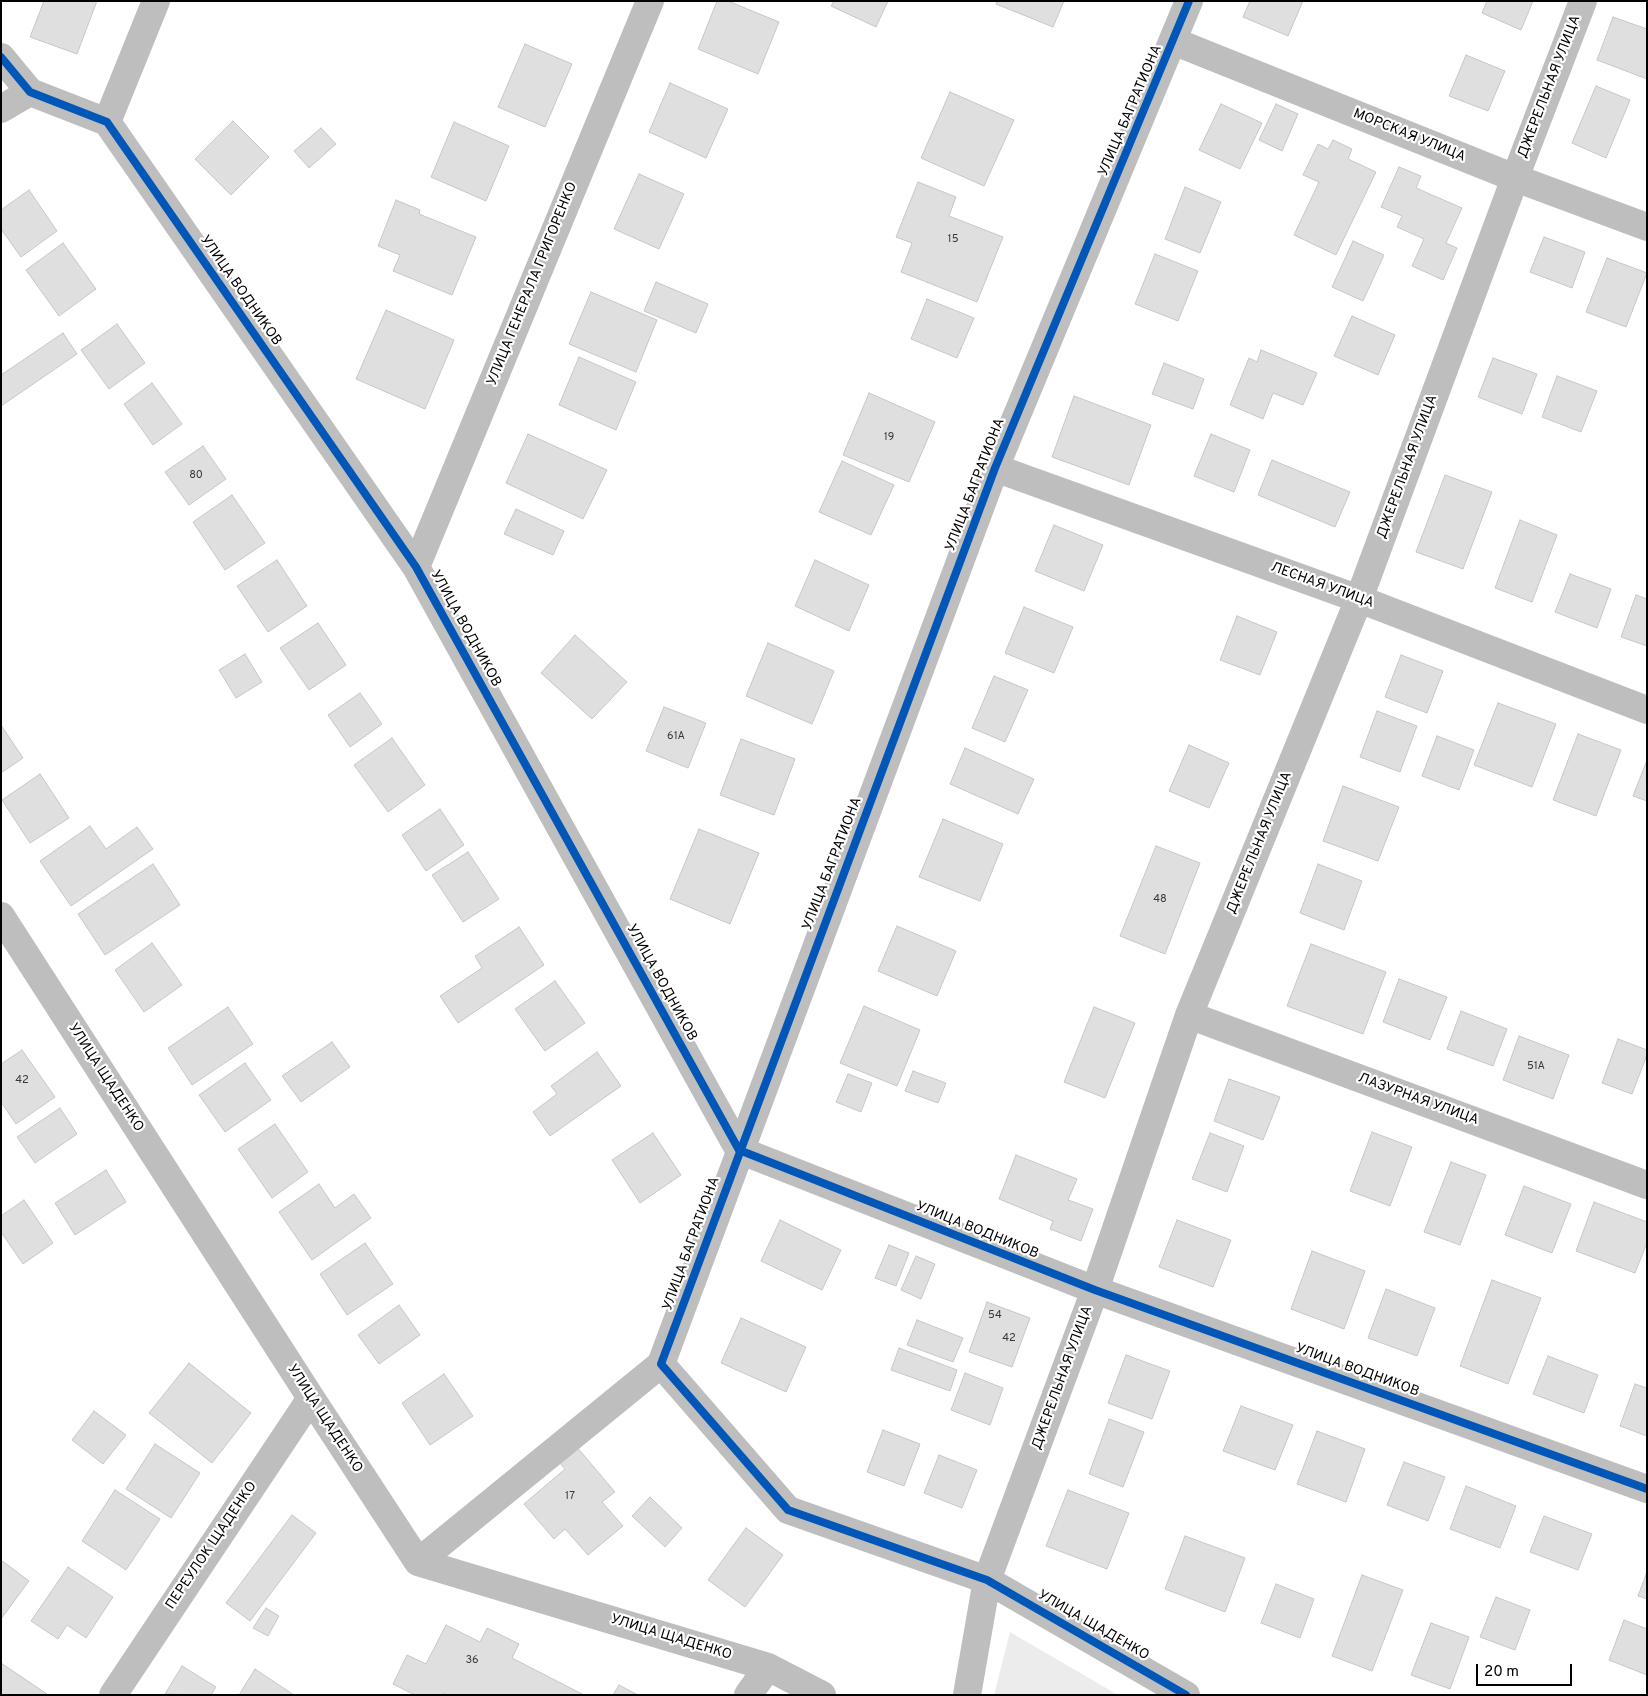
<!DOCTYPE html>
<meta charset="utf-8">
<style>
body{margin:0}
#map{position:relative;width:1648px;height:1696px;overflow:hidden;background:#fff;font-family:Overpass,sans-serif}
canvas{display:block}
.frame{position:absolute;inset:0;border:2px solid #000;pointer-events:none}
.scale{position:absolute;left:1476px;top:1664px;width:96px;height:22px;box-sizing:border-box;border:2px solid #000;border-top:0;padding-left:6px;font-size:15px;line-height:18px;white-space:nowrap;color:#000;-webkit-text-stroke:4px #fff;paint-order:stroke}
</style>
<div id="map">
<canvas width="1648" height="1696"></canvas>
<div class="frame"></div>
<div class="scale">20 m</div>
</div>
<script>
const ctx = document.querySelector('canvas').getContext('2d');
ctx.lineJoin = 'round';
function fillPath(path, color) { ctx.fillStyle = color; ctx.fill(path, 'evenodd'); }
const toPath = rows => new Path2D(rows.map(r => 'M' + r).join(''));
function stroke(path, color, width, dash) { ctx.strokeStyle = color; ctx.lineWidth = width; ctx.lineCap = dash ? 'butt' : 'round'; ctx.setLineDash(dash || []); ctx.stroke(path); }
function write(font, color, halo, rows, align = 'center') {
  ctx.font = font + ' Overpass,sans-serif'; ctx.lineWidth = 4.5; ctx.setLineDash([]); ctx.textBaseline = 'middle'; ctx.strokeStyle = halo; ctx.fillStyle = color; for (const [text, x, y, turn = 0] of rows) {
    ctx.save(); ctx.translate(x, y); ctx.rotate((+turn || 0) * Math.PI / 180); ctx.textAlign = isNaN(turn) ? turn : align; if (halo) ctx.strokeText(text, 0, 0); ctx.fillText(text, 0, 0); ctx.restore();
  }
}
const green = toPath([
 [1010,1632,1118,1695,994,1695]
]);
const building = toPath([
 [44,1,97,1,77,54,30,37,44,1],
 [717,1,728,1,779,22,758,74,698,49,717,1],
 [834,1,888,1,876,27,831,6,834,1],
 [997,1,1064,1,1053,27,996,4,997,1],
 [1250,1,1303,1,1288,36,1243,17,1250,1],
 [1487,1,1533,1,1521,30,1482,13,1487,1],
 [1613,17,1647,29,1647,79,1597,60,1613,17],
 [525,44,572,64,545,127,498,107,525,44],
 [1466,55,1505,71,1488,111,1449,96,1466,55],
 [670,83,728,109,706,158,649,132,670,83],
 [1596,86,1630,100,1606,158,1572,143,1596,86],
 [950,92,1014,120,984,186,921,158,950,92],
 [1221,104,1262,123,1240,169,1199,150,1221,104],
 [1276,104,1298,114,1282,151,1259,140,1276,104],
 [233,121,269,157,231,195,195,159,233,121],
 [454,122,509,146,486,201,431,177,454,122],
 [321,128,336,144,309,168,294,151,321,128],
 [1333,140,1352,149,1348,159,1376,172,1336,255,1294,235,1319,182,1303,175,1318,144,1328,149,1333,140],
 [1399,167,1421,176,1416,188,1462,208,1446,243,1457,248,1443,280,1412,266,1424,239,1397,227,1402,216,1381,207,1399,167],
 [639,174,684,194,659,249,614,229,639,174],
 [918,182,956,197,949,216,1003,237,977,302,901,272,912,243,896,237,918,182],
 [1185,187,1221,202,1200,253,1165,239,1185,187],
 [29,190,57,231,21,257,1,229,1,210,29,190],
 [396,200,420,210,419,214,476,237,452,295,393,271,400,255,378,246,396,200],
 [1544,237,1585,252,1572,288,1530,272,1544,237],
 [1353,241,1384,255,1363,301,1332,287,1353,241],
 [63,243,96,289,59,316,26,270,63,243],
 [1155,254,1198,271,1178,321,1135,304,1155,254],
 [1607,258,1647,273,1626,327,1586,312,1607,258],
 [656,282,708,304,696,333,644,311,656,282],
 [591,292,657,320,636,372,569,344,591,292],
 [927,299,974,318,957,358,911,339,927,299],
 [386,310,454,340,425,409,356,379,386,310],
 [1352,316,1395,335,1378,375,1334,356,1352,316],
 [117,324,145,363,109,389,81,350,117,324],
 [63,333,77,354,1,406,1,375,63,333],
 [1261,350,1317,373,1303,405,1273,393,1263,419,1230,405,1249,358,1257,362,1261,350],
 [579,357,636,382,616,430,559,405,579,357],
 [1493,358,1537,374,1522,414,1478,397,1493,358],
 [1164,363,1204,379,1193,409,1152,394,1164,363],
 [1557,376,1597,391,1581,432,1542,417,1557,376],
 [152,383,182,424,153,445,124,404,152,383],
 [869,393,935,422,909,482,843,455,869,393],
 [1074,396,1151,425,1129,485,1052,457,1074,396],
 [528,434,607,470,583,519,506,483,528,434],
 [1211,434,1250,450,1234,492,1194,476,1211,434],
 [203,446,226,479,189,505,165,472,203,446],
 [1272,460,1350,492,1335,527,1258,495,1272,460],
 [842,461,894,485,871,535,819,512,842,461],
 [1445,475,1492,492,1463,569,1416,552,1445,475],
 [232,495,265,543,225,570,193,522,232,495],
 [516,509,564,531,553,555,504,534,516,509],
 [1520,520,1557,535,1532,602,1495,588,1520,520],
 [1054,525,1103,545,1084,591,1035,571,1054,525],
 [277,560,307,606,268,632,237,586,277,560],
 [815,560,869,585,849,631,795,606,815,560],
 [1570,574,1611,589,1597,628,1555,612,1570,574],
 [1636,595,1647,599,1647,646,1621,637,1636,595],
 [1024,607,1073,627,1054,673,1005,653,1024,607],
 [1237,616,1277,632,1260,675,1220,660,1237,616],
 [318,623,346,665,309,690,280,648,318,623],
 [575,635,627,682,592,719,541,673,575,635],
 [768,643,834,671,812,724,746,696,768,643],
 [245,654,262,682,236,698,219,670,245,654],
 [1401,655,1443,671,1427,713,1385,697,1401,655],
 [994,676,1028,690,1005,742,972,728,994,676],
 [360,693,382,724,350,747,328,715,360,693],
 [1498,703,1556,724,1532,787,1474,765,1498,703],
 [664,707,706,723,688,768,646,751,664,707],
 [1377,711,1417,726,1400,772,1360,757,1377,711],
 [1,725,23,758,1,773,1,725],
 [1578,734,1621,750,1596,816,1553,800,1578,734],
 [1437,736,1474,750,1459,790,1422,776,1437,736],
 [392,738,425,785,388,812,354,765,392,738],
 [741,739,795,759,774,815,720,795,741,739],
 [1189,745,1229,763,1209,808,1169,791,1189,745],
 [965,748,1034,779,1018,814,950,784,965,748],
 [1647,760,1647,801,1633,796,1647,760],
 [40,774,69,818,30,843,2,800,40,774],
 [1343,786,1399,807,1378,861,1323,841,1343,786],
 [440,809,464,845,426,871,402,835,440,809],
 [943,819,1003,844,980,901,919,877,943,819],
 [90,826,106,849,137,827,153,849,71,906,40,861,90,826],
 [699,829,759,853,730,924,670,899,699,829],
 [1156,846,1200,863,1165,954,1120,936,1156,846],
 [468,852,499,899,463,922,432,875,468,852],
 [153,864,180,905,105,955,78,914,153,864],
 [1318,864,1362,881,1344,930,1300,913,1318,864],
 [897,926,956,951,937,996,878,971,897,926],
 [519,927,544,965,458,1023,440,996,482,968,475,956,519,927],
 [152,943,182,985,144,1012,115,970,152,943],
 [1311,944,1386,972,1363,1034,1287,1006,1311,944],
 [1399,979,1447,997,1430,1040,1383,1022,1399,979],
 [555,981,585,1023,545,1051,515,1009,555,981],
 [864,1006,920,1030,897,1086,840,1063,864,1006],
 [228,1007,253,1044,192,1085,168,1048,228,1007],
 [1094,1007,1135,1023,1105,1098,1064,1082,1094,1007],
 [1461,1011,1507,1029,1493,1066,1447,1049,1461,1011],
 [1519,1036,1569,1055,1553,1099,1503,1080,1519,1036],
 [1618,1039,1647,1050,1647,1055,1632,1094,1602,1083,1618,1039],
 [332,1042,350,1067,301,1102,282,1076,332,1042],
 [22,1050,55,1097,16,1124,1,1102,1,1064,22,1050],
 [597,1052,621,1086,550,1136,533,1112,557,1094,551,1086,597,1052],
 [245,1063,271,1100,225,1132,199,1095,245,1063],
 [913,1071,946,1083,938,1103,905,1091,913,1071],
 [848,1074,872,1083,861,1112,836,1102,848,1074],
 [1229,1079,1280,1097,1263,1140,1214,1121,1229,1079],
 [60,1108,77,1134,35,1163,17,1137,60,1108],
 [275,1124,308,1172,272,1198,238,1149,275,1124],
 [1372,1132,1412,1147,1390,1206,1350,1191,1372,1132],
 [653,1133,681,1175,640,1203,612,1160,653,1133],
 [1210,1133,1244,1146,1227,1192,1192,1179,1210,1133],
 [1016,1155,1077,1179,1068,1200,1093,1209,1081,1241,1050,1229,1053,1221,999,1199,1016,1155],
 [1451,1162,1486,1175,1460,1245,1424,1232,1451,1162],
 [106,1170,126,1202,75,1235,55,1203,106,1170],
 [319,1184,335,1208,354,1194,371,1218,312,1260,279,1212,319,1184],
 [1524,1186,1571,1204,1552,1253,1505,1235,1524,1186],
 [24,1200,53,1243,23,1264,1,1232,1,1216,24,1200],
 [1594,1202,1647,1222,1647,1243,1635,1273,1576,1251,1594,1202],
 [780,1220,841,1250,822,1290,761,1261,780,1220],
 [1177,1220,1231,1240,1213,1287,1159,1267,1177,1220],
 [365,1243,393,1284,347,1315,320,1274,365,1243],
 [889,1245,909,1253,896,1286,875,1278,889,1245],
 [1312,1251,1365,1271,1344,1329,1291,1309,1312,1251],
 [916,1256,935,1264,921,1299,901,1290,916,1256],
 [1492,1280,1541,1298,1508,1384,1460,1366,1492,1280],
 [1386,1289,1435,1308,1417,1356,1368,1338,1386,1289],
 [987,1302,1030,1318,1012,1367,969,1352,987,1302],
 [399,1305,420,1335,379,1364,358,1335,399,1305],
 [741,1318,806,1347,786,1392,721,1363,741,1318],
 [917,1320,963,1338,953,1362,907,1345,917,1320],
 [899,1348,957,1370,950,1391,891,1370,899,1348],
 [1126,1355,1170,1371,1152,1419,1108,1403,1126,1355],
 [1548,1356,1598,1375,1584,1413,1533,1394,1548,1356],
 [189,1363,251,1413,212,1463,149,1413,189,1363],
 [965,1373,1003,1388,990,1425,951,1410,965,1373],
 [444,1374,473,1416,430,1445,402,1403,444,1374],
 [1635,1384,1647,1388,1647,1436,1620,1426,1635,1384],
 [1241,1406,1293,1425,1275,1470,1223,1451,1241,1406],
 [94,1411,126,1435,103,1464,72,1440,94,1411],
 [1109,1419,1144,1432,1123,1487,1089,1474,1109,1419],
 [883,1430,920,1444,904,1486,867,1472,883,1430],
 [1317,1431,1365,1449,1346,1502,1297,1484,1317,1431],
 [155,1444,200,1473,171,1518,126,1489,155,1444],
 [576,1446,615,1492,602,1502,623,1526,588,1555,565,1529,554,1539,524,1504,565,1469,558,1461,576,1446],
 [939,1455,977,1470,962,1508,924,1493,939,1455],
 [1404,1462,1445,1477,1428,1521,1387,1505,1404,1462],
 [1466,1486,1516,1506,1500,1548,1450,1529,1466,1486],
 [115,1490,160,1519,126,1570,82,1541,115,1490],
 [1068,1490,1129,1513,1107,1569,1046,1546,1068,1490],
 [650,1497,682,1528,665,1547,632,1516,650,1497],
 [292,1515,316,1533,250,1621,226,1603,292,1515],
 [1544,1516,1592,1534,1578,1570,1530,1552,1544,1516],
 [746,1528,783,1555,745,1607,708,1580,746,1528],
 [1185,1536,1245,1558,1225,1612,1165,1589,1185,1536],
 [1,1560,29,1581,1,1619,1,1560],
 [68,1567,113,1597,86,1638,67,1625,58,1639,31,1621,68,1567],
 [1647,1572,1647,1599,1638,1596,1647,1572],
 [1362,1575,1403,1590,1372,1671,1332,1656,1362,1575],
 [1276,1584,1314,1599,1300,1638,1261,1623,1276,1584],
 [1496,1597,1530,1610,1515,1650,1480,1637,1496,1597],
 [266,1608,279,1616,268,1636,253,1628,266,1608],
 [1624,1620,1647,1629,1647,1675,1609,1660,1624,1620],
 [1431,1623,1469,1637,1450,1689,1411,1675,1431,1623],
 [446,1625,480,1642,487,1628,519,1644,512,1658,584,1695,446,1695,443,1693,442,1695,415,1695,393,1684,407,1655,426,1664,446,1625],
 [1,1663,47,1694,46,1695,1,1695,1,1663],
 [182,1666,216,1687,211,1695,165,1694,182,1666],
 [255,1669,294,1695,239,1695,255,1669],
 [619,1685,638,1695,613,1695,619,1685]
]);
const street = toPath([
 [1173,41,1515,178,1647,227],
 [1,57,30,92,107,122,416,567,739,1150,1095,1290,1647,1489],
 [1,109,30,92],
 [107,122,156,1],
 [995,468,1359,599,1647,710],
 [416,567,650,1],
 [1,916,311,1398,418,1562,768,1667,822,1695],
 [1189,1015,1647,1185],
 [418,1562,661,1364],
 [113,1695,311,1398],
 [748,1695,768,1667],
 [967,1695,987,1580,1095,1290,1189,1015,1359,599,1515,178,1583,1],
 [1186,1695,987,1580,788,1510,661,1364,995,468,1189,1]
]);
const cycleway = toPath([
 [1,57,30,92,107,122,416,567,739,1150,1095,1290,1647,1489],
 [1186,1695,987,1580,788,1510,661,1364,995,468,1189,1]
]);
const numberNames = [
 ["15",953,240],
 ["19",889,438],
 ["80",196,476],
 ["61А",676,737],
 ["48",1160,900],
 ["51А",1536,1067],
 ["42",22,1081],
 ["54",995,1316],
 ["42",1009,1339],
 ["17",570,1497],
 ["36",472,1661]
];
const streetNames = [
 ["ДЖЕРЕЛЬНАЯ УЛИЦА",1550,87,-69],
 ["УЛИЦА БАГРАТИОНА",1131,111,-67],
 ["МОРСКАЯ УЛИЦА",1409,136,22],
 ["УЛИЦА ГЕНЕРАЛА ГРИГОРЕНКО",533,284,-68],
 ["УЛИЦА ВОДНИКОВ",240,291,55],
 ["ДЖЕРЕЛЬНАЯ УЛИЦА",1408,467,-70],
 ["УЛИЦА БАГРАТИОНА",976,485,-69],
 ["ЛЕСНАЯ УЛИЦА",1322,586,20],
 ["УЛИЦА ВОДНИКОВ",465,629,61],
 ["ДЖЕРЕЛЬНАЯ УЛИЦА",1260,843,-68],
 ["УЛИЦА БАГРАТИОНА",833,864,-69],
 ["УЛИЦА ВОДНИКОВ",661,983,61],
 ["УЛИЦА ЩАДЕНКО",105,1078,57],
 ["ЛАЗУРНАЯ УЛИЦА",1418,1100,20],
 ["УЛИЦА ВОДНИКОВ",977,1231,22],
 ["УЛИЦА БАГРАТИОНА",692,1244,-70],
 ["УЛИЦА ВОДНИКОВ",1357,1371,20],
 ["ДЖЕРЕЛЬНАЯ УЛИЦА",1063,1378,-70],
 ["УЛИЦА ЩАДЕНКО",324,1419,57],
 ["ПЕРЕУЛОК ЩАДЕНКО",212,1546,-56],
 ["УЛИЦА ЩАДЕНКО",1093,1626,30],
 ["УЛИЦА ЩАДЕНКО",671,1638,17]
];
fillPath(green, '#ececec');
fillPath(building, '#dfdfdf');
stroke(building, '#c7c7c7', 1);
stroke(street, '#bebebe', 28);
stroke(cycleway, '#0057b8', 8);
write('11px', '#383838', null, numberNames);
write('14px', '#000', '#fff', streetNames);
</script>
